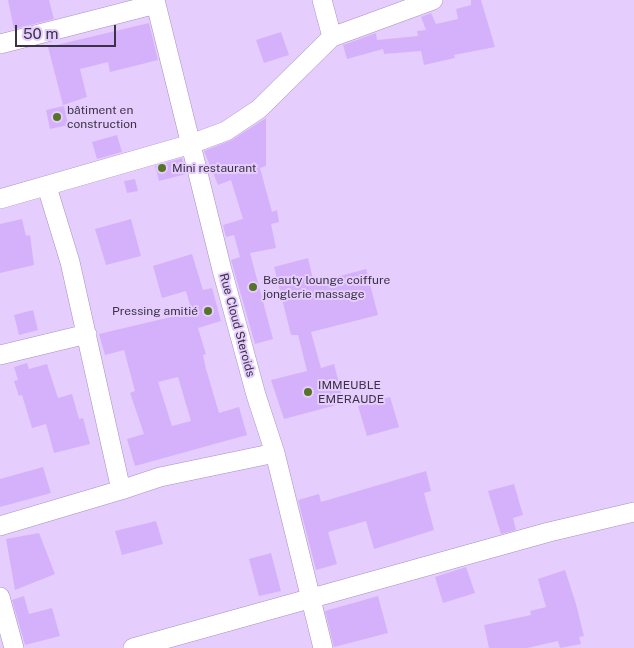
<!DOCTYPE html>
<meta charset="utf-8">
<style>
body{margin:0}
#map{position:relative;width:634px;height:648px;overflow:hidden;background:#e5cdfd;font-family:"Public Sans",sans-serif}
canvas{display:block}
.scale{position:absolute;left:15px;top:25px;width:101px;height:22px;box-sizing:border-box;border:2px solid #3c3245;border-top:0;padding-left:6px;font-size:15px;line-height:18px;white-space:nowrap;color:#3c3245;-webkit-text-stroke:4px #e5cdfd;paint-order:stroke}
</style>
<div id="map">
<canvas width="634" height="648"></canvas>
<div class="scale">50 m</div>
</div>
<script>
const ctx = document.querySelector('canvas').getContext('2d');
ctx.lineJoin = 'round';
function fillPath(path, color) { ctx.fillStyle = color; ctx.fill(path, 'evenodd'); }
const toPath = rows => new Path2D(rows.map(r => 'M' + r).join(''));
function stroke(path, color, width, dash) { ctx.strokeStyle = color; ctx.lineWidth = width; ctx.lineCap = dash ? 'butt' : 'round'; ctx.setLineDash(dash || []); ctx.stroke(path); }
function write(font, color, halo, rows, align = 'center') {
  ctx.font = font + ' "Public Sans",sans-serif'; ctx.lineWidth = 4; ctx.setLineDash([]); ctx.textBaseline = 'middle'; ctx.strokeStyle = halo; ctx.fillStyle = color; for (const [text, x, y, turn = 0] of rows) {
    ctx.save(); ctx.translate(x, y); ctx.rotate((+turn || 0) * Math.PI / 180); ctx.textAlign = isNaN(turn) ? turn : align; if (halo) ctx.strokeText(text, 0, 0); ctx.fillText(text, 0, 0); ctx.restore();
  }
}
const building = toPath([
 [8,0,49,0,54,19,14,29],
 [471,0,481,0,495,47,454,55,455,58,424,65,421,51,384,54,383,49,347,59,343,45,376,33,377,40,418,36,417,31,426,30,421,17,431,13,436,24,458,19,456,9,471,5],
 [149,23,158,60,110,72,108,62,80,69,87,97,63,105,48,47],
 [281,32,289,55,264,63,256,40],
 [64,106,68,125,50,129,46,110],
 [266,118,266,166,260,168,272,212,277,210,279,222,271,224,276,248,250,253,273,339,255,344,231,260,240,257,234,235,226,237,223,225,243,219,231,180,218,185,204,151,232,140],
 [117,135,122,152,97,159,92,142],
 [182,158,186,174,159,181,155,166],
 [135,179,138,191,127,193,124,181],
 [22,219,26,236,30,235,34,265,0,273,0,224],
 [131,219,141,256,106,265,95,229],
 [192,254,203,290,212,288,221,321,198,328,206,354,203,355,206,369,219,413,239,407,247,435,135,466,127,439,144,434,130,393,135,391,124,350,105,355,99,334,192,312,186,291,162,298,153,266],
 [178,377,191,421,172,426,158,382],
 [308,258,314,283,366,269,378,315,311,332,321,368,334,364,344,403,284,419,271,380,307,371,298,335,291,335,274,267],
 [33,310,38,330,19,335,14,315],
 [27,363,29,369,47,364,58,398,72,394,79,419,83,418,90,444,54,453,46,424,32,428,22,395,19,396,14,381,18,380,14,367],
 [390,397,399,427,367,436,358,406],
 [43,467,51,493,0,507,0,479],
 [426,471,431,491,424,493,434,530,374,549,366,521,328,532,337,564,316,570,298,500,319,494,321,502],
 [514,484,523,515,513,518,516,530,501,534,488,491],
 [156,521,163,544,122,555,115,531],
 [39,533,55,574,15,590,6,539],
 [271,553,281,591,259,596,249,559],
 [466,567,475,593,443,603,435,577],
 [565,570,576,604,584,636,579,637,581,644,560,648,558,641,527,648,489,648,484,625,531,615,530,611,546,607,538,579],
 [24,596,29,614,52,608,60,636,25,645,12,600],
 [378,596,388,633,334,647,325,611]
]);
const minor = toPath([
 [155,0,222,270,256,395,275,453,323,648],
 [322,0,332,37],
 [0,44,156,4],
 [47,187,70,262,121,490,160,477,275,453],
 [0,199,191,144,226,131,259,109,332,37,433,0],
 [0,355,87,334],
 [0,526,121,490],
 [0,597,14,648],
 [133,648,549,532,634,512]
]);
const markers = [
 [57,117,5,"#577327"],
 [162,168,5,"#577327"],
 [253,287,5,"#577327"],
 [208,311,5,"#577327"],
 [308,392,5,"#577327"]
];
const poiNames = [
 ["bâtiment en",67,110],
 ["construction",67,124],
 ["Mini restaurant",172,168],
 ["Beauty lounge coiffure",263,280],
 ["jonglerie massage",263,294],
 ["Pressing amitié",198,311,"right"],
 ["IMMEUBLE",318,385],
 ["EMERAUDE",318,399]
];
const streetNames = [
 ["Rue Cloud Steroids",237,325,75]
];
fillPath(building, '#d6b1fb');
stroke(minor, '#a791be', 20);
stroke(minor, '#fff', 19);
for (const [x, y, r, color] of markers) { const dot = new Path2D(); dot.arc(x, y, r, 0, 2 * Math.PI); ctx.fillStyle = color; ctx.fill(dot); stroke(dot, '#e5cdfd', 2); }
write('12px', '#3c3245', '#e5cdfd', poiNames, 'left');
write('12px', '#3c3245', '#e5cdfd', streetNames);
</script>
